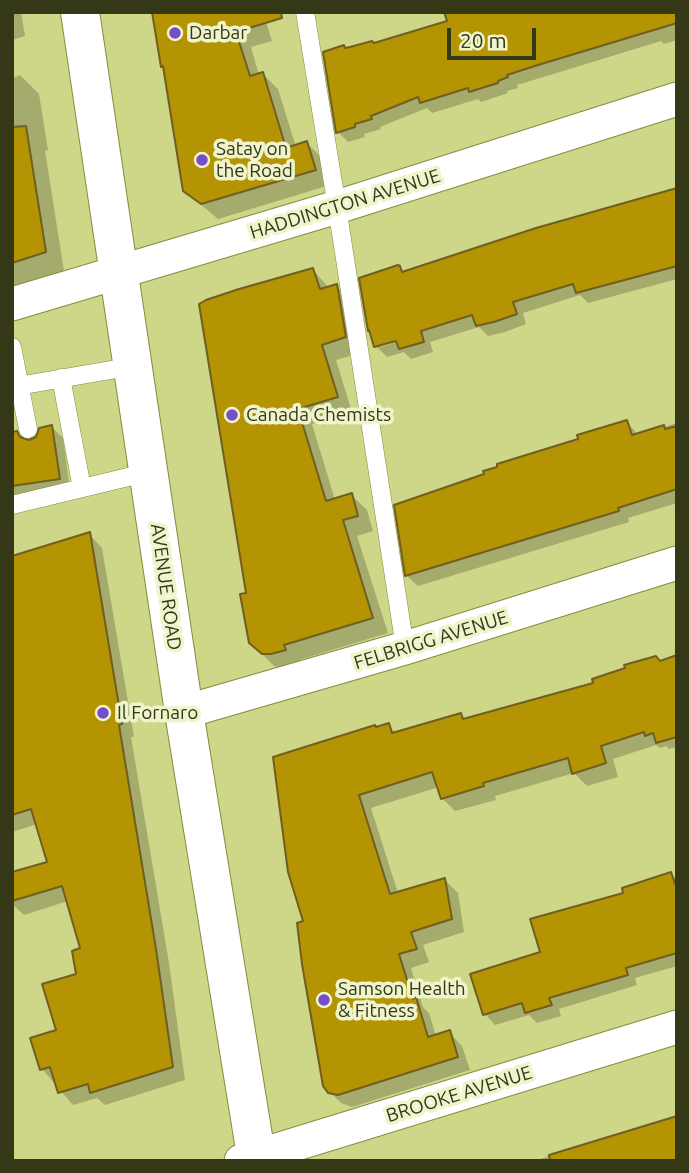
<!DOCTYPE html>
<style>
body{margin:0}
#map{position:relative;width:689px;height:1173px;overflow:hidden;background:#ced687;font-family:Ubuntu,sans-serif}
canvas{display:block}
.frame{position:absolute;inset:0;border:14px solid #353817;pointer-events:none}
.scale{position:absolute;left:447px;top:28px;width:89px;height:32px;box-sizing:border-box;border:4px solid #353817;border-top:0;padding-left:9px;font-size:21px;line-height:24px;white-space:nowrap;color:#353817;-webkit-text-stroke:5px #eff4cd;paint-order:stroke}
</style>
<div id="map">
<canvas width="689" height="1173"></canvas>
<div class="frame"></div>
<div class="scale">20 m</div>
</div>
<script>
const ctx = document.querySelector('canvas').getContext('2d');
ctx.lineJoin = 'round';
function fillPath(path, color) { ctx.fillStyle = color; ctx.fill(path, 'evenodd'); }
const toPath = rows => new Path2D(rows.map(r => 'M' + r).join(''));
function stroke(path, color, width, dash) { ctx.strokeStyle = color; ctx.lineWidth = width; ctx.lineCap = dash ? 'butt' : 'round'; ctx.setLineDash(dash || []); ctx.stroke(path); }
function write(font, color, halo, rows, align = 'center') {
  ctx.font = font + ' Ubuntu,sans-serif'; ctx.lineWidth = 7; ctx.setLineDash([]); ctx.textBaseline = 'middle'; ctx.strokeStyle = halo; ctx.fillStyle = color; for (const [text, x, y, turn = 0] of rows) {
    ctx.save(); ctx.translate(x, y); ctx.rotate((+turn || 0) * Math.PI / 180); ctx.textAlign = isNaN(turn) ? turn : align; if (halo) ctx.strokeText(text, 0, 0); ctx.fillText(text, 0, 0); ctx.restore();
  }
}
const shadow = toPath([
 [12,12,21,12,25,36,12,40],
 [263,12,272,41,251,47,259,75,263,74,278,89,296,147,307,143,322,158,330,185,218,219,184,190,166,69,162,66],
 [677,12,677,40,664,44,661,41,550,75,517,85,518,88,507,91,508,93,481,102,478,99,432,113,427,108,380,127,381,129,364,134,365,137,348,142,338,132,346,49],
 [20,75,39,94,48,150,45,151,64,271,12,287,12,78],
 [677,189,677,279,588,303,580,295,523,313,526,324,505,332,488,336,479,327,430,342,433,352,411,359,404,352,387,357,376,346,400,267,405,273],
 [404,337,405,340,380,347,380,344],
 [313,270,329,288,337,286,352,301,360,353,336,360,352,412,312,424,335,500,351,495,367,510,373,531,357,536,388,633,299,660,300,665,288,669,274,666,258,650,248,595],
 [627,422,638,435,677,423,677,503,628,518,629,522,418,586,407,576,396,506],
 [52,427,63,438,70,490,12,498,12,433,16,433,23,440,30,442],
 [89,534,102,548,134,737,131,737,169,963,185,1080,105,1105,97,1098,73,1105,42,1069,58,1031,78,975,83,949,68,901,24,915,12,904,12,874,49,863,37,824,12,832,12,723],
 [677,657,677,747,669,749,666,746,660,748,656,745,613,759,618,777,587,786,574,773,495,796,496,800,455,811,442,798,439,787,371,808,398,893,445,880,458,893,464,932,423,945,429,962,411,968,423,1007,429,1013,436,1036,449,1032,462,1046,470,1070,352,1107,341,1103,327,1089,305,922,376,729,388,725,396,733,461,715,466,720,543,697,545,699],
 [671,874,677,880,677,966,635,978,637,985,559,1009,561,1016,537,1023,529,1015,495,1025,485,1014,542,953,626,894],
 [677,1118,677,1161,533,1161]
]);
const building = toPath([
 [152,12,281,12,282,18,236,32,250,76,263,72,286,148,307,141,316,170,201,204,183,191,163,66,161,67,152,12],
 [444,12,677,12,677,23,538,65,507,75,508,77,498,81,498,83,469,92,468,88,420,103,418,97,371,116,372,119,355,124,355,127,336,133,323,52,344,45,345,48,350,47,372,41,374,43,447,21,444,12],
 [26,126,46,252,12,263,12,127,26,126],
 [677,188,677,266,576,293,573,284,513,302,517,314,494,322,476,326,472,315,421,331,424,342,399,349,396,341,374,347,369,330,368,331,359,278,398,265,400,266,402,272,536,228,677,188],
 [313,268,320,289,337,284,346,337,322,345,338,397,298,409,326,501,352,493,358,516,343,520,373,618,284,645,286,650,271,654,262,654,249,643,240,594,246,593,199,304,206,300,239,289,313,268],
 [627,420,632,435,664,425,665,429,677,426,677,489,618,508,619,511,405,576,394,505,484,474,483,471,497,467,497,464,578,439,577,435,627,420],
 [52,425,60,479,12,486,12,432,17,431,20,437,29,440,36,437,39,428,52,425],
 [90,532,122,724,119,725,156,949,173,1067,90,1093,88,1084,58,1093,50,1067,40,1070,30,1038,56,1030,42,984,76,974,72,951,80,948,62,886,12,901,12,872,47,862,31,809,12,815,12,556,90,532],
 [677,655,677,737,656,743,653,733,645,736,644,732,601,746,606,763,572,774,568,758,483,783,484,786,441,799,432,772,359,795,390,894,445,878,452,919,411,932,417,949,399,954,413,999,416,997,428,1037,450,1030,458,1057,338,1095,328,1093,323,1086,302,964,297,923,303,921,288,872,273,757,375,725,376,727,389,723,392,733,461,713,463,719,593,683,592,679,625,668,624,665,656,656,660,661,677,655],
 [671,872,677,889,677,953,626,968,628,975,549,998,552,1005,525,1013,522,1003,483,1015,470,974,540,952,530,919,623,893,622,888,671,872],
 [677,1116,677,1161,550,1161,549,1155,677,1116]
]);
const service = toPath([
 [305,12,337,207,405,648],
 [12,347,28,429],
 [61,378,82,488],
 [12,387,134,366],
 [12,505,149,472]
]);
const minor = toPath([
 [12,304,337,207,677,99],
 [184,712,405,648,677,563],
 [241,1161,677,1027]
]);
const secondary = toPath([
 [80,12,184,712,257,1161]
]);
const markers = [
 [175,33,7,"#744fc8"],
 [202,160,7,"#744fc8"],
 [232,415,7,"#744fc8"],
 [103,713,7,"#744fc8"],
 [324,1000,7,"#744fc8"]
];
const poiNames = [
 ["Darbar",189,33],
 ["Satay on",216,149],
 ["the Road",216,171],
 ["Canada Chemists",246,415],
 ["Il Fornaro",117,713],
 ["Samson Health",338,989],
 ["& Fitness",338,1011]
];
const streetNames = [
 ["HADDINGTON AVENUE",345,204,-17],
 ["AVENUE ROAD",166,587,82],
 ["FELBRIGG AVENUE",431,640,-17],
 ["BROOKE AVENUE",459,1094,-17]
];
fillPath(shadow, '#0003');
fillPath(building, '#b49403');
stroke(building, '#6f5f22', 2);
stroke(service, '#868c3f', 19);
stroke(minor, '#868c3f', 35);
stroke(secondary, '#868c3f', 40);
stroke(service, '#fff', 18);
stroke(minor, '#fff', 33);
stroke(secondary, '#fff', 38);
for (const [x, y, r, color] of markers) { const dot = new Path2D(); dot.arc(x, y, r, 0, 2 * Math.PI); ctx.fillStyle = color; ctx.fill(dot); stroke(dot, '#eff4cd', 2.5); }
write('19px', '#353817', '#eff4cd', poiNames, 'left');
write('19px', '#353817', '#eff4cd', streetNames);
</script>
